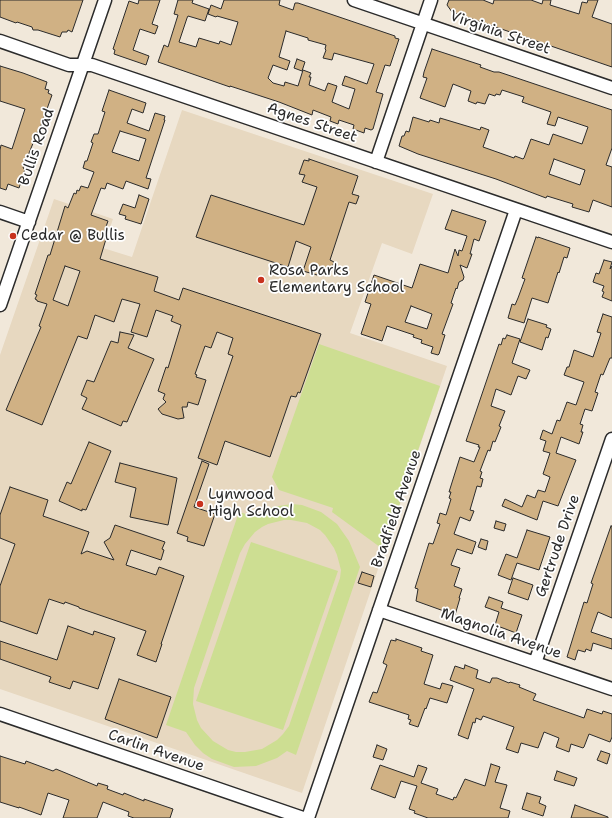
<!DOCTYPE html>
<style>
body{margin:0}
canvas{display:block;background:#f1e8da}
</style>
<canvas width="612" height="818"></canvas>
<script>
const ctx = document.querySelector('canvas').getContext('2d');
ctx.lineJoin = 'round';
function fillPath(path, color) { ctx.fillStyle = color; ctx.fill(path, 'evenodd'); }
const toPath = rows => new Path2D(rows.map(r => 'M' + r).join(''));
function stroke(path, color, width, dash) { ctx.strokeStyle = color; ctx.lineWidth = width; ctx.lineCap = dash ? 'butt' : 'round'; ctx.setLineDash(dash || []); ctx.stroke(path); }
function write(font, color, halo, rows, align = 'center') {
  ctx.font = font + ' "Shantell Sans",sans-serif'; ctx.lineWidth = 3.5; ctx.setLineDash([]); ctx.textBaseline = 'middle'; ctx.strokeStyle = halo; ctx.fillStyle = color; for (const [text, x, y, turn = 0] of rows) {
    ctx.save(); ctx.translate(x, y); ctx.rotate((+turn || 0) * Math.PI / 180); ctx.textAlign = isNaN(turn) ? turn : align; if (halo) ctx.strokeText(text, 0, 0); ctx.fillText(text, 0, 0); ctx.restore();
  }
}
const built = toPath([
 [182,110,433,194,412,254,382,243,350,333,447,366,302,793,0,689,0,355,54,199,113,219,103,248,132,257]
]);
const green = toPath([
 [319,344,440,386,384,550,332,512,333,508,279,490,272,477],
 [292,504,302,505,321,512,337,524,349,541,360,567,296,755,287,751,277,758,256,766,234,767,212,759,203,753,195,745,186,732,166,725,239,512,253,516,272,507],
 [284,520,291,520,307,523,320,530,325,535,334,548,337,555,341,570,340,578,289,726,283,734,277,740,262,749,245,752,236,752,228,750,213,741,201,728,197,720,193,704,194,688,240,553,245,544,255,532,262,527,268,524],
 [251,542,338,571,283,730,196,701]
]);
const building = toPath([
 [0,0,83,0,72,32,68,30,67,32,62,32,60,37,38,30,33,30,32,27,17,22,16,23,0,17,0,0],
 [139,0,160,0,152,24,158,26,155,34,140,29,133,50,149,56,146,65,114,54,115,50,113,49,129,1,138,4,139,0],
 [178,0,193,0,192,3,209,9,205,21,188,16,187,18,179,42,196,47,199,38,219,44,220,41,231,45,238,22,217,16,216,17,208,14,211,5,221,9,224,0,280,0,279,5,293,10,295,3,298,3,395,36,395,38,399,39,390,66,385,65,376,92,383,94,373,129,371,130,365,128,364,133,353,129,354,125,339,120,338,124,330,121,331,117,313,110,312,115,279,102,230,86,230,87,158,62,164,45,168,47,178,15,174,14,178,0],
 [286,31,308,38,308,40,326,45,325,49,326,50,323,58,332,60,334,53,374,64,367,84,345,76,342,85,355,89,349,109,332,102,337,86,328,83,325,91,309,85,311,77,309,77,311,73,303,70,298,86,285,82,284,86,273,83,268,78,273,65,287,70,290,61,279,57,286,31],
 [449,0,483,0,493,4,494,0,531,0,542,4,543,0,551,0,550,5,579,14,582,2,587,3,588,0,598,0,592,17,612,24,612,67,452,12,447,5,449,0],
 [432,49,481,65,480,67,494,72,499,72,612,110,612,148,606,165,612,167,612,207,593,200,589,212,572,207,573,204,547,196,546,198,496,179,418,154,399,146,402,136,404,136,406,131,409,132,413,117,429,122,430,120,439,123,440,118,480,130,481,127,489,130,483,147,514,158,515,156,523,159,524,158,531,139,549,145,553,134,582,144,588,127,558,117,555,126,547,124,551,112,522,102,524,97,502,90,500,95,496,94,495,96,489,94,485,104,477,102,476,104,468,101,471,91,453,84,445,107,420,98,427,78,423,77,424,72,432,49],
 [554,159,585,170,580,185,549,174,554,159],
 [297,59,305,62,302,71,294,68,297,59],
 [0,66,23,73,47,82,45,89,49,90,48,93,52,95,39,131,38,131,23,168,25,169,19,188,8,184,6,190,0,188,0,150,1,145,12,149,25,109,0,101,0,66],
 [109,90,146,103,143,113,132,109,127,123,149,131,155,113,165,116,164,120,165,120,146,178,151,179,148,189,126,181,123,189,107,183,105,189,101,188,91,215,108,221,102,238,106,239,100,259,158,277,154,291,179,300,183,288,321,334,300,393,298,392,296,397,291,396,270,457,225,441,217,465,198,458,233,356,228,354,233,338,217,332,211,348,205,346,195,374,197,375,196,377,206,380,198,405,188,402,187,407,182,407,184,418,178,419,162,414,158,409,166,402,163,399,165,394,158,391,166,367,168,368,181,325,171,321,173,316,156,310,147,337,131,332,140,304,122,299,114,322,95,315,87,339,78,336,42,425,6,410,41,327,39,326,47,304,37,301,37,300,35,299,37,295,35,294,48,255,50,255,65,206,68,208,74,193,76,194,77,190,79,191,81,186,88,188,94,172,83,168,85,161,87,161,93,143,91,142,94,134,98,134,105,112,102,111,109,90],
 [120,131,146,139,139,161,112,152,120,131],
 [65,266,80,271,68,306,53,300,65,266],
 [309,159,358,176,352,194,359,196,356,204,349,202,330,260,334,262,330,274,319,270,317,275,303,271,311,247,296,241,288,267,196,237,211,195,304,225,317,187,302,182,305,175,299,174,304,160,309,161,309,159],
 [139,195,149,199,141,224,125,219,126,216,119,214,123,204,135,208,139,195],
 [452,210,486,221,479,241,474,239,470,254,472,254,467,268,460,265,464,277,463,280,459,282,457,289,456,288,451,303,453,304,442,334,445,335,439,354,438,355,431,353,433,347,421,343,422,340,413,337,414,335,387,326,382,341,361,334,371,304,365,302,374,275,412,288,420,264,448,273,455,249,458,256,459,250,462,251,467,236,445,229,452,210],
 [411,306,432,314,427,329,405,322,411,306],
 [536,237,538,238,538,237,570,248,567,258,564,257,559,273,558,272,548,303,532,298,524,323,508,318,512,304,515,305,518,298,525,279,522,278,523,275,536,237],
 [604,260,612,262,610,269,612,266,612,301,602,297,604,292,602,291,604,286,593,282,596,273,599,274,604,260],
 [603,314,612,317,612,358,610,358,603,375,601,374,595,392,598,393,592,411,585,409,580,424,583,425,581,432,583,432,579,444,561,437,556,453,576,460,558,506,543,501,537,520,502,506,505,499,522,507,527,495,535,498,538,490,545,492,550,477,543,474,550,453,543,451,546,441,540,439,543,430,552,434,557,420,560,421,567,402,576,405,584,382,564,375,567,367,569,367,574,350,593,357,601,333,597,332,603,314],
 [528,319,547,325,546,327,551,329,548,338,546,337,542,350,520,342,528,319],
 [120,332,134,335,128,348,154,359,127,422,123,421,121,426,82,409,87,398,81,395,87,380,94,382,111,341,118,343,120,332],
 [507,335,520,339,512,363,530,370,526,379,518,376,511,395,496,389,491,406,505,411,499,426,501,427,495,442,493,441,490,451,488,450,480,471,482,472,480,478,483,479,481,487,477,486,470,510,474,511,470,521,460,517,454,534,476,542,472,554,457,549,451,565,460,568,454,586,462,589,459,598,460,598,455,615,416,601,418,589,415,588,429,543,433,544,440,524,437,523,440,513,446,515,451,499,449,498,451,492,449,492,460,457,474,462,480,447,478,447,479,445,466,441,499,344,501,345,503,338,505,339,507,335],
 [89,442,111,451,86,510,82,509,82,511,59,501,67,482,71,484,89,442],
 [202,461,209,464,194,507,215,514,204,546,187,541,188,537,177,533,202,461],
 [120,463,177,478,168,525,130,517,136,488,115,482,120,463],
 [10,487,48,500,43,516,89,532,81,554,87,551,114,560,104,542,110,538,115,525,165,542,162,549,164,550,161,560,131,550,126,565,156,575,159,567,184,576,161,644,162,644,156,662,137,655,146,631,79,608,79,607,65,602,64,604,49,599,37,634,0,621,0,586,15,544,0,538,0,515,10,487],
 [496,521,506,524,504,531,494,528,496,521],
 [611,526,612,526,612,618,598,612,591,632,612,639,612,649,593,643,591,651,586,649,585,652,578,650,575,660,567,657,584,602,587,603,593,584,591,583,611,526],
 [527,530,550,537,539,570,517,563,511,580,498,575,506,554,517,558,527,530],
 [481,539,488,541,486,550,478,547,481,539],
 [362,572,374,576,371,587,358,583,362,572],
 [513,578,533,585,528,600,508,593,513,578],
 [489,597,503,602,501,608,522,615,516,633,495,625,499,612,485,607,489,597],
 [68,626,93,635,94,631,115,638,98,689,73,681,70,689,49,682,51,677,0,659,0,641,57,660,68,626],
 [396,639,422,648,421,651,433,655,424,684,440,689,442,683,453,686,447,703,430,698,426,709,425,708,418,727,409,724,411,720,408,719,409,715,369,702,373,692,377,693,387,665,383,663,391,640,396,641,396,639],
 [465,665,478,670,476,678,490,683,492,678,497,678,509,683,510,682,520,685,519,687,536,694,533,700,584,718,587,709,602,714,603,711,612,714,612,737,610,742,589,734,584,747,583,748,571,744,569,752,556,747,559,738,544,732,538,748,521,743,518,753,506,749,514,727,483,716,481,720,476,718,475,723,473,722,468,739,458,735,474,689,450,680,455,666,464,669,465,665],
 [119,679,171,697,157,738,105,719,119,679],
 [377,745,387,749,383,760,373,757,377,745],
 [601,751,610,754,607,764,597,760,601,751],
 [0,756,25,764,26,761,53,771,56,769,97,786,98,783,108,786,107,789,123,795,124,793,144,801,144,799,173,809,170,818,134,818,128,816,129,812,103,802,97,818,63,818,69,800,48,793,41,815,19,807,19,808,0,802,0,756],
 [491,764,500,767,495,782,507,785,500,808,510,811,508,818,428,818,414,813,415,811,409,809,417,786,401,781,395,798,371,789,380,765,414,777,418,765,427,768,421,783,438,789,436,794,453,800,454,797,456,798,465,779,485,786,491,764],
 [557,771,577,778,574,786,554,780,557,771],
 [527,793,541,797,539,803,546,806,543,816,522,809,527,793],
 [575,805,608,817,608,818,571,818,575,805]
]);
const minor = toPath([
 [354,0,612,88],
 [0,41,69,65,92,65,612,242],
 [376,162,431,0],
 [0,212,29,222],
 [0,305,105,0],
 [379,610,612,689],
 [535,663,612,439],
 [0,714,303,818],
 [308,818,516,210]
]);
const markers = [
 [13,236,4,"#c8321e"],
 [261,280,4,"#c8321e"],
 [200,504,4,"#c8321e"]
];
const streetNames = [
 ["Virginia Street",500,33,19],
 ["Agnes Street",312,123,19],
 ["Bullis Road",37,147,-71],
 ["Bradfield Avenue",397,509,-71],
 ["Gertrude Drive",558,546,-71],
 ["Magnolia Avenue",501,634,19],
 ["Carlin Avenue",156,751,19]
];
const poiNames = [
 ["Cedar @ Bullis",21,236],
 ["Rosa Parks",269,271],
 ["Elementary School",269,288],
 ["Lynwood",208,495],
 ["High School",208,512]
];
fillPath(built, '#e7d8c0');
fillPath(green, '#cdde92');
fillPath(building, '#d0b184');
stroke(building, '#2b2b2b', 1);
stroke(minor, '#2b2b2b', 15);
stroke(minor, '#fff', 12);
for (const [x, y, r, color] of markers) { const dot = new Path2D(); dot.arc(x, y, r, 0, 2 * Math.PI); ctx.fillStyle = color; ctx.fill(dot); stroke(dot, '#fff', 1.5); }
write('15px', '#2b2b2b', '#fff', streetNames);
write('15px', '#2b2b2b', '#fff', poiNames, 'left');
</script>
